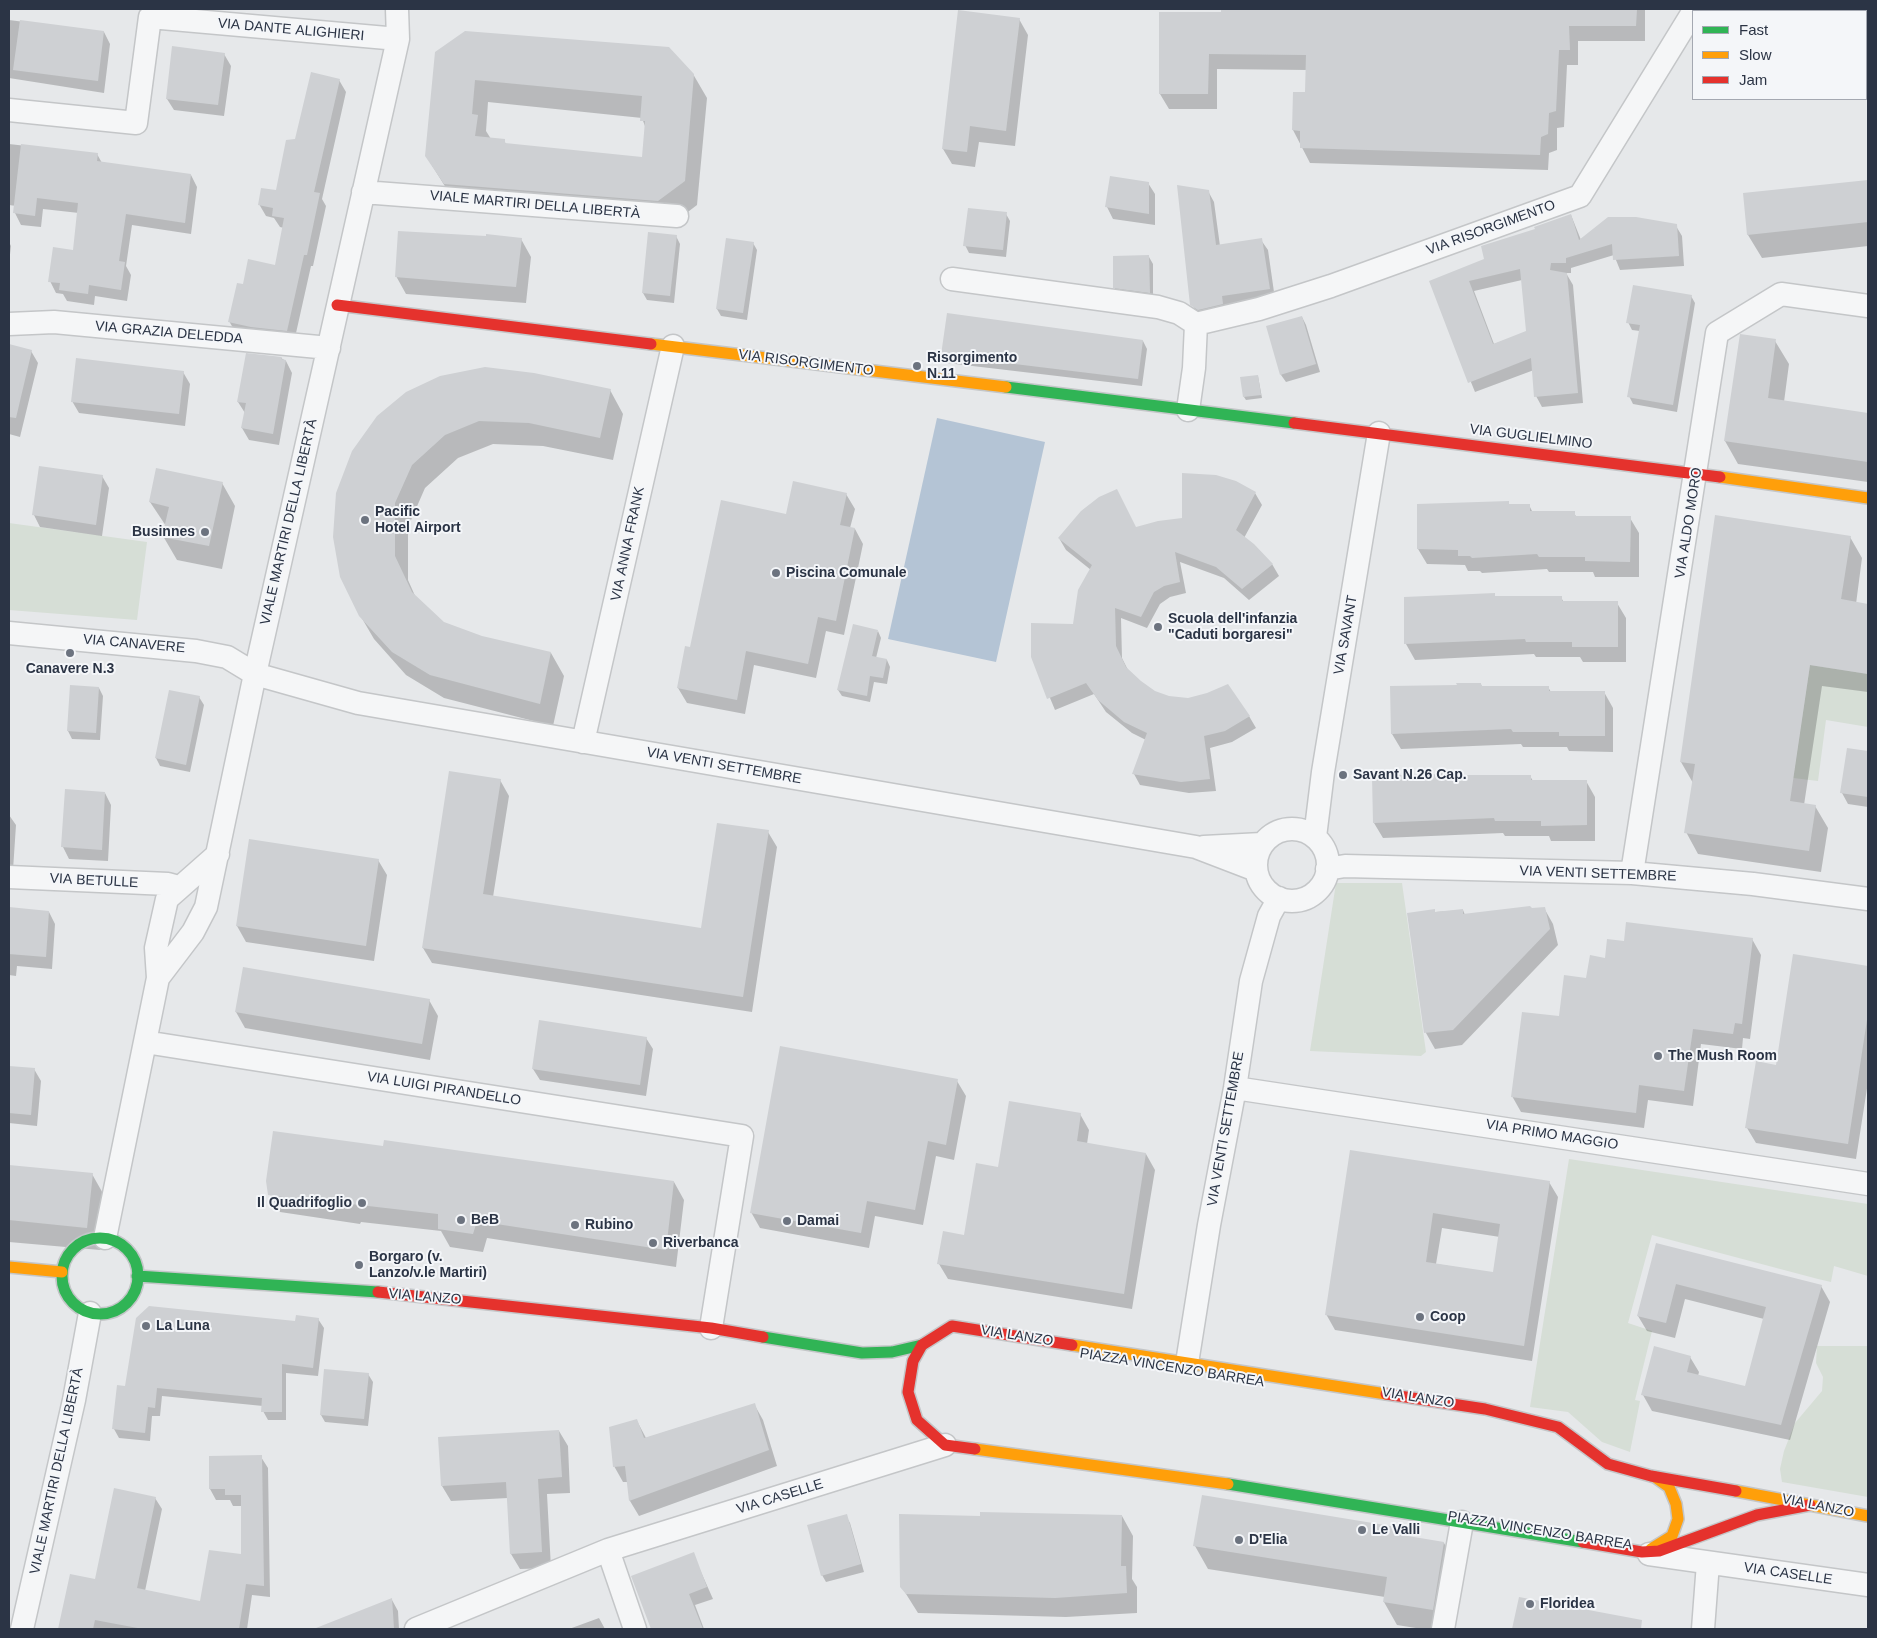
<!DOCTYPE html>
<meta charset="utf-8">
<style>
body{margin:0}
#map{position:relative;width:1877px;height:1638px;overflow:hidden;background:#e6e8ea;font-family:Helvetica,sans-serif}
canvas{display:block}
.frame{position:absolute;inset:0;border:10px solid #2b3445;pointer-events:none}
.legend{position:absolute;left:1692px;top:10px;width:175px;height:90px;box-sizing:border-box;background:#f4f6f9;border:1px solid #a4a8b1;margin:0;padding:6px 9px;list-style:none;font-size:15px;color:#2b3445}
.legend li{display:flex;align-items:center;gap:10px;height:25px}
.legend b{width:25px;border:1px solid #a4a8b1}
</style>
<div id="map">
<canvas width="1877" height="1638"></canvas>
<div class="frame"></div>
<ul class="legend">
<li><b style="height:6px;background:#30b455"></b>Fast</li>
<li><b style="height:6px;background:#ff9f0a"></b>Slow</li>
<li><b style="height:6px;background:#e5322d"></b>Jam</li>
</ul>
</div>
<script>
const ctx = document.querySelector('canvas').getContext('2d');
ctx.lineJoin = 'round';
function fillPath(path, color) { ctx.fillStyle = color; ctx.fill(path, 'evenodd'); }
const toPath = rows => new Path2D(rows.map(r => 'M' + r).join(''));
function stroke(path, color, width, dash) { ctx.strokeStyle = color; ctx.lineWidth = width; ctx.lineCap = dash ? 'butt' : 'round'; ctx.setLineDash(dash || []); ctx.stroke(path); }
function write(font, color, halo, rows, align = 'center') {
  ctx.font = font + ' Helvetica,sans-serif'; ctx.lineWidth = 4; ctx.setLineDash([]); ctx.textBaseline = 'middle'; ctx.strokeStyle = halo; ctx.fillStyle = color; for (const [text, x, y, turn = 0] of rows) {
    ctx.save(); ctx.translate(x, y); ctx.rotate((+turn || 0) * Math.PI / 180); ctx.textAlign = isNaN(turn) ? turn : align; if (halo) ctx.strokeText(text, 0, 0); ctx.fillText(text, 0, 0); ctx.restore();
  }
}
const green = toPath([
 [9,523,147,542,137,620,9,610],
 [1810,665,1868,674,1868,727,1826,720,1818,781,1793,778],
 [1336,883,1402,883,1426,1052,1421,1056,1310,1051],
 [1569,1159,1868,1204,1868,1276,1834,1266,1831,1282,1818,1279,1652,1235,1628,1323,1652,1331,1635,1400,1640,1401,1630,1452,1602,1442,1568,1412,1530,1407],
 [1817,1346,1868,1346,1868,1497,1782,1482,1780,1469,1784,1451,1795,1423,1822,1391,1823,1377,1816,1363]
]);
const water = toPath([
 [937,418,1045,442,996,662,888,639]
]);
const shadow = toPath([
 [1222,9,1645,9,1645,41,1578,41,1578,65,1567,65,1564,127,1557,128,1557,150,1549,153,1548,170,1310,163,1293,130,1306,94,1307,70,1217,69,1217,109,1169,109,1160,94,1222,14],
 [1729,9,1753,9,1755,11,1729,11],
 [1832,9,1863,9,1864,11,1833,11],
 [1866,14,1868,19,1868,59,1866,61],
 [1019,19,1028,35,1015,146,979,142,975,167,952,164,943,149],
 [9,20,104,32,110,44,104,93,9,78],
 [436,52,693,74,707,98,697,205,672,224,458,207,426,156],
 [488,102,642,118,646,129,643,159,507,145,504,141,491,139,486,131],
 [224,54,231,66,224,116,174,110,167,99],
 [339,80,346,92,322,199,326,206,313,266,311,266,294,342,236,333,229,321,244,286,276,266,284,228,280,227,274,218,266,216,259,204,276,192,296,141],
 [9,144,97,154,102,163,191,175,197,187,191,234,132,225,126,266,131,275,127,301,95,296,94,305,67,301,63,294,56,293,50,281,74,251,79,213,43,209,41,227,21,225,15,213,16,206,9,205],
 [1868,181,1868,246,1762,258,1748,235,1744,194],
 [1148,183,1155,194,1155,225,1113,219,1107,207],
 [1208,191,1214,202,1220,246,1261,240,1268,250,1275,299,1198,316,1192,304],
 [1006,214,1010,221,1006,257,969,253,965,245],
 [1571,215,1581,240,1676,226,1682,236,1684,266,1620,270,1614,255,1571,268,1571,273,1566,273,1573,285,1583,403,1542,407,1536,396,1534,370,1475,392,1430,282,1486,260,1536,230],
 [1522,280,1527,332,1494,344,1474,291],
 [676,236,680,244,674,303,647,300,643,293],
 [487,237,521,239,531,257,526,303,406,294,396,276],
 [9,242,11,246,9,263],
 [753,243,757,250,747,320,721,316,717,309],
 [1149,257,1153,264,1153,300,1119,295,1114,287],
 [1691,296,1695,303,1677,412,1633,404,1629,396,1640,331,1632,330,1628,322],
 [1302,317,1306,325,1320,372,1286,382,1281,375],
 [1143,341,1147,349,1142,386,947,363,942,355],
 [1775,341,1789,364,1784,402,1868,414,1868,482,1738,464,1725,441],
 [9,346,31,351,38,363,20,437,9,434],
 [281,358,286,361,292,373,279,445,249,440,242,428,245,413,238,402],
 [183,372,190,384,185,426,79,413,72,401],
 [1258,376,1262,398,1246,400,1244,397],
 [610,390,623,414,613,460,543,446,493,444,458,458,425,488,408,527,408,580,416,598,444,623,481,638,551,653,564,676,553,726,444,698,406,675,374,639,360,615,378,417],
 [102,476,109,488,102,536,40,527,34,515],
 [222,483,235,506,222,569,177,560,163,536,166,526,150,502],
 [1255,493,1262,505,1244,538,1272,564,1279,576,1249,600,1224,578,1180,562,1186,593,1170,597,1160,604,1147,628,1121,618,1122,658,1128,670,1140,682,1154,692,1169,697,1249,716,1256,728,1232,742,1210,748,1216,791,1189,793,1140,785,1134,774,1146,740,1132,733,1106,712,1094,694,1055,710,1033,657,1074,625,1091,570,1066,550,1059,538,1136,528,1184,519],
 [846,494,855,509,850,528,855,529,863,544,844,635,826,631,816,678,754,665,745,714,687,703,678,688,691,648,787,515],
 [1529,505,1533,513,1574,513,1577,518,1630,518,1639,533,1639,577,1595,577,1593,572,1549,572,1547,569,1482,573,1480,571,1468,571,1465,565,1427,564,1418,549,1510,506],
 [1850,537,1862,558,1856,604,1868,605,1868,692,1822,686,1804,805,1815,806,1828,828,1821,872,1698,854,1686,832,1693,783,1681,762],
 [1561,597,1564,603,1617,603,1626,618,1626,662,1583,662,1580,657,1536,657,1534,654,1415,660,1406,644,1405,598],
 [878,631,881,638,876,658,887,660,890,667,887,684,874,682,870,702,842,696,838,690],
 [1481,684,1482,687,1548,687,1551,692,1604,692,1613,708,1613,752,1569,751,1567,747,1523,747,1521,744,1401,749,1392,734],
 [71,687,99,688,103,696,100,740,72,739,68,731],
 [199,697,204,705,190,772,160,766,156,758],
 [1848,749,1868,752,1868,807,1848,804,1842,793],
 [1463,774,1464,776,1530,776,1533,781,1586,781,1595,797,1595,841,1551,841,1549,836,1505,836,1503,833,1383,838,1374,823],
 [500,780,509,796,493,897,702,930,768,832,777,847,752,1012,432,963,423,948],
 [105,793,111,805,108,861,69,859,63,847],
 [9,815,16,825,13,870,9,870],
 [250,840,378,860,387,875,374,961,246,942,237,926],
 [1544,908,1553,924,1558,945,1462,1045,1435,1049,1426,1033,1408,914,1463,910,1465,915],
 [49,912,55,924,52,969,17,966,16,976,9,975,9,920,17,921],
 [1752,939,1761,955,1750,1039,1743,1038,1742,1049,1701,1044,1693,1106,1648,1100,1644,1128,1521,1112,1512,1096,1560,1018,1606,959,1625,943],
 [1795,955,1868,967,1868,1082,1856,1159,1756,1143,1747,1128,1777,1066],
 [429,1000,438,1016,430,1060,245,1028,236,1012],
 [646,1038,653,1049,646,1096,540,1080,533,1069],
 [9,1065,10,1067,34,1069,41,1081,37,1126,9,1123],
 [957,1081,966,1096,954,1160,936,1156,923,1225,875,1216,869,1248,760,1228,751,1212],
 [1080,1114,1089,1130,1087,1144,1146,1154,1155,1170,1132,1309,948,1279,939,1264],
 [1351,1151,1549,1182,1558,1197,1532,1361,1335,1330,1326,1314],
 [1442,1228,1500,1237,1494,1273,1436,1264],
 [9,1166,92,1174,105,1197,100,1250,9,1242],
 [674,1182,684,1200,676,1267,487,1238,483,1252,450,1247,441,1231,361,1222,360,1224,280,1212,270,1194],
 [1657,1244,1821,1286,1830,1302,1790,1440,1652,1411,1643,1395,1690,1357,1699,1372,1698,1376,1746,1388,1764,1319,1685,1299,1675,1338,1647,1331,1638,1316],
 [318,1319,324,1328,318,1376,286,1373,286,1420,268,1420,263,1411,263,1406,162,1396,160,1416,152,1416,150,1441,119,1438,114,1429,126,1387,296,1322],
 [368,1374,373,1382,368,1426,325,1422,321,1415],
 [754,1404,763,1420,777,1466,639,1516,630,1501,628,1482,623,1482,614,1466,637,1421,646,1438],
 [559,1431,568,1446,570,1493,547,1494,551,1568,520,1569,511,1554,508,1498,451,1501,442,1486],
 [210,1457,261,1457,268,1468,270,1597,252,1595,247,1629,60,1629,71,1576,96,1581,155,1498,162,1509,145,1591,201,1602,242,1556,242,1506,233,1506,230,1500,216,1500,210,1489],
 [846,1516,850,1523,864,1572,826,1582,822,1575],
 [1122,1516,1133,1536,1132,1579,1137,1587,1137,1613,1066,1617,918,1613,901,1586,981,1517],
 [1396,1528,1401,1536,1444,1543,1457,1566,1446,1629,1422,1629,1397,1625,1384,1602,1385,1597,1208,1569,1195,1546],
 [693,1554,713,1599,695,1605,704,1629,652,1629,632,1577],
 [392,1600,398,1611,399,1629,316,1629],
 [599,1618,605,1629,569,1629],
 [1634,1620,1639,1629,1514,1628]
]);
const building = toPath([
 [1221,9,1637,9,1636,26,1569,26,1570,50,1559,50,1556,111,1549,113,1548,134,1541,137,1540,155,1300,148,1300,131,1292,130,1293,92,1305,92,1306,55,1209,54,1208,94,1159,94,1159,12,1221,12],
 [958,10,1020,18,1006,131,970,126,967,152,942,149],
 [20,20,104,31,98,81,13,70],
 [465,31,669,47,694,74,685,181,658,201,444,184,425,156,435,52],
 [475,80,642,96,640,121,645,121,642,157,505,143,505,139,475,136,478,115,472,114],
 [172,46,225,53,218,105,166,99],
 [311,72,340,79,314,192,320,193,307,255,304,255,287,331,251,327,228,322,237,283,243,284,248,259,275,265,284,218,272,216,273,208,258,205,261,188,276,190,286,140,295,139],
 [21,144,98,153,97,161,191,174,185,223,126,214,119,261,125,262,121,290,89,285,88,294,59,290,60,283,48,282,53,247,73,250,78,203,37,198,35,216,13,213],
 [1110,176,1149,182,1149,214,1105,207],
 [1868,180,1868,222,1747,235,1743,193],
 [1177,185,1209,190,1216,245,1262,238,1270,289,1222,296,1223,304,1198,310,1190,305],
 [968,208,1007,212,1003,250,963,246],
 [1571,214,1579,240,1608,217,1636,217,1677,224,1679,256,1613,260,1612,244,1566,258,1566,263,1551,263,1550,270,1567,273,1578,393,1534,397,1531,358,1468,383,1429,281,1484,259,1481,246,1535,229,1534,227],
 [1520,269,1526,331,1493,344,1469,281],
 [398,231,486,236,486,234,522,238,516,287,395,277],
 [648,232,677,235,670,296,642,293],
 [726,238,754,242,743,313,716,309],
 [1149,255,1150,293,1113,288,1113,256],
 [1633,285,1692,295,1673,405,1627,397,1640,325,1626,323],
 [947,313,1143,340,1138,379,941,355],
 [1302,316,1316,364,1280,375,1266,326],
 [1740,334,1776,339,1768,398,1868,413,1868,462,1724,441],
 [9,344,32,350,16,418,9,417],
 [246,353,282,357,281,359,286,360,273,434,241,428,246,403,237,402],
 [76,358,184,371,179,414,71,402],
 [485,367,534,373,611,389,600,438,529,423,479,421,445,435,412,465,395,503,395,556,412,592,444,622,482,636,551,652,540,704,430,675,392,652,359,616,340,577,333,537,336,493,352,451,377,416,406,392,440,376],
 [1258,375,1261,395,1243,397,1240,377],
 [39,466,103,475,96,525,32,515],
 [156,468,223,482,209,546,162,537,169,507,149,502],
 [1182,473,1216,475,1236,481,1256,492,1236,530,1254,544,1273,564,1242,589,1216,567,1175,552,1180,582,1164,586,1154,592,1141,617,1115,608,1116,646,1126,667,1141,681,1155,691,1169,696,1188,698,1207,693,1228,684,1250,716,1225,731,1204,736,1210,779,1181,782,1132,774,1147,733,1124,722,1098,700,1086,683,1047,699,1031,657,1031,623,1073,624,1078,590,1092,565,1058,538,1081,511,1099,497,1117,489,1136,527,1158,521,1182,518],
 [793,481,847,493,840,525,855,528,836,621,818,617,808,664,746,651,737,700,677,688,685,646,690,647,721,500,786,514],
 [1509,501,1509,504,1530,504,1530,511,1575,511,1575,516,1631,516,1630,562,1585,561,1585,557,1539,557,1537,554,1472,558,1470,556,1458,556,1458,550,1417,549,1417,504],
 [1715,515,1851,536,1841,599,1868,604,1868,674,1810,665,1790,801,1816,805,1809,851,1684,833,1695,764,1680,762],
 [1495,593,1495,596,1562,596,1562,601,1618,601,1618,647,1572,647,1572,642,1526,642,1525,639,1404,644,1404,597],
 [853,624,878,630,872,656,887,659,883,678,870,676,867,696,837,690],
 [1456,683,1481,683,1481,686,1549,686,1549,691,1605,691,1605,736,1559,736,1559,732,1513,732,1511,729,1391,734,1390,686,1457,685],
 [70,685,99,687,96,733,67,731],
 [169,690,200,696,186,765,155,758],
 [1847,748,1868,751,1868,797,1840,793],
 [449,771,501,779,483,894,701,928,717,823,769,830,743,997,422,948],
 [1439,772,1463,772,1463,775,1531,775,1531,780,1587,780,1587,825,1541,826,1541,821,1495,821,1494,818,1373,823,1372,776,1439,774],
 [65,789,105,792,102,850,61,847],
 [249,839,379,859,366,946,236,926],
 [1530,906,1532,908,1545,907,1550,929,1453,1030,1424,1033,1407,913,1435,909,1435,912,1463,909,1463,914],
 [9,907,49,911,46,957,9,954],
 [1626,922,1753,938,1742,1024,1735,1023,1733,1034,1693,1029,1684,1091,1639,1085,1636,1113,1511,1097,1522,1012,1559,1016,1564,975,1586,978,1590,955,1605,958,1607,939,1624,941],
 [1793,954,1868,966,1868,1013,1848,1144,1745,1128,1756,1061,1776,1065],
 [243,967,430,999,422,1044,235,1012],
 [539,1020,647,1037,640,1085,532,1069],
 [780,1046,958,1079,946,1145,928,1141,915,1210,867,1201,861,1233,750,1213],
 [9,1066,35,1068,31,1115,9,1113],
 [1009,1101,1081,1113,1077,1141,1146,1153,1124,1294,937,1264,943,1231,964,1235,976,1163,998,1167],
 [273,1131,383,1146,384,1140,674,1181,666,1250,477,1221,473,1234,438,1229,438,1214,351,1204,351,1206,268,1195,266,1181],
 [1350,1150,1550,1181,1524,1346,1325,1315],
 [1433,1213,1500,1224,1493,1272,1426,1262],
 [9,1165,93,1173,87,1228,9,1220],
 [1656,1243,1822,1285,1781,1425,1641,1395,1654,1346,1691,1356,1687,1372,1745,1386,1766,1307,1676,1284,1666,1323,1637,1316],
 [149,1306,295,1321,296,1315,319,1318,313,1368,282,1364,282,1412,261,1412,262,1398,157,1388,155,1408,148,1407,145,1433,112,1429,117,1385,125,1386,136,1318],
 [324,1369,369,1373,364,1419,320,1415],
 [755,1403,769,1450,629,1501,625,1466,613,1467,609,1427,637,1419,644,1438],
 [559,1430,562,1477,538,1479,542,1552,510,1554,506,1482,441,1486,438,1437],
 [262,1455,264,1586,246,1584,239,1629,143,1629,95,1620,93,1629,58,1629,70,1574,95,1579,114,1488,156,1497,137,1588,200,1601,209,1550,241,1554,241,1495,225,1495,225,1489,209,1489,209,1456],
 [1202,1495,1397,1527,1396,1534,1444,1542,1433,1610,1383,1602,1387,1577,1193,1546],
 [980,1512,1122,1515,1121,1566,1126,1566,1127,1593,1055,1598,906,1594,900,1587,899,1514,980,1516],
 [847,1514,861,1564,821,1576,807,1525],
 [694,1552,707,1587,689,1594,703,1629,651,1629,631,1576],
 [1519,1597,1642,1620,1641,1629,1512,1629],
 [392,1598,394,1629,316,1629,316,1628]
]);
const street = toPath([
 [9,110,136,123,150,17,398,39],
 [363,192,677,216],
 [952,279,1158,307,1179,313,1196,324],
 [9,324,54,322,329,348],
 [1188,410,1194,368,1196,324,1259,309,1331,286,1580,196,1693,12],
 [9,633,196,651,227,657,255,674,358,703,1196,847,1256,870],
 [583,742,673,346],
 '1256 865a36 36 0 1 1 72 0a36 36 0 1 1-72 0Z',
 [1315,837,1323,772,1379,433],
 [1204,847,1262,844],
 [1327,869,1345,866,1632,873,1753,884,1868,899],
 [1632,873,1717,333,1781,294,1868,306],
 [9,877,168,884,179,887],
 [158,978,193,932,206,907,255,674,398,39,397,9],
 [145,1042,742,1136,711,1328],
 [1235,1088,1868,1184],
 [105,1238,158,978,156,948,167,899,218,854],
 [1187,1363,1209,1225,1235,1088,1251,981,1269,916,1279,898],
 [608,1550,635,1629],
 [1649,1554,1868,1585],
 [22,1629,74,1400,90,1313],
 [416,1629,608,1550,945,1445],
 [1443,1629,1462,1522],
 [1703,1629,1708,1563]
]);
const fast = toPath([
 [1006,387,1294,423],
 '62 1276a38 38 0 1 1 76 0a38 38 0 1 1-76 0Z',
 [137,1276,378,1292],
 [763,1337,862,1353,892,1352,922,1345],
 [1228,1484,1583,1542]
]);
const slow = toPath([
 [651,344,1006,387],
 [1720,477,1868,498],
 [9,1267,62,1272],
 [1072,1345,1386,1394],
 [975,1449,1228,1484],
 [1736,1491,1868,1516],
 [1651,1549,1672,1536,1678,1519,1676,1504,1669,1487,1655,1477]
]);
const jam = toPath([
 [337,305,651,344],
 [1294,423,1720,477],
 [378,1292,711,1328,763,1337],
 [1386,1394,1485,1409,1558,1427,1608,1464,1651,1476,1736,1491],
 [975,1449,945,1445,917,1420,908,1392,913,1361,922,1345,952,1326,1072,1345],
 [1583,1542,1642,1552,1659,1551,1757,1515,1810,1505]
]);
const markers = [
 [917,366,5,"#6c737f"],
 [365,520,5,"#6c737f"],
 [205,532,5,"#6c737f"],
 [776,573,5,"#6c737f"],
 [1158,627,5,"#6c737f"],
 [70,653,5,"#6c737f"],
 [1343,775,5,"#6c737f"],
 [1658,1056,5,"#6c737f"],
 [362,1203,5,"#6c737f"],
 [461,1220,5,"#6c737f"],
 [787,1221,5,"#6c737f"],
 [575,1225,5,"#6c737f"],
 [653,1243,5,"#6c737f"],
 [359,1265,5,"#6c737f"],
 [1420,1317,5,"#6c737f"],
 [146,1326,5,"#6c737f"],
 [1362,1530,5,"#6c737f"],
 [1239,1540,5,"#6c737f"],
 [1530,1604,5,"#6c737f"]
];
const streetNames = [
 ["VIA DANTE ALIGHIERI",291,30,5],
 ["VIALE MARTIRI DELLA LIBERTÀ",535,205,5],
 ["VIA RISORGIMENTO",1491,228,-20],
 ["VIA GRAZIA DELEDDA",169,333,5],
 ["VIA RISORGIMENTO",806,363,7],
 ["VIA GUGLIELMINO",1531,437,7],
 ["VIALE MARTIRI DELLA LIBERTÀ",289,522,-77],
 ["VIA ALDO MORO",1689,523,-81],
 ["VIA ANNA FRANK",628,544,-78],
 ["VIA SAVANT",1346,635,-80],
 ["VIA CANAVERE",134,644,5],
 ["VIA VENTI SETTEMBRE",724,766,10],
 ["VIA VENTI SETTEMBRE",1598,874,2],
 ["VIA BETULLE",94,881,3],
 ["VIA LUIGI PIRANDELLO",444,1089,9],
 ["VIA VENTI SETTEMBRE",1226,1129,-80],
 ["VIA PRIMO MAGGIO",1552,1135,9],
 ["VIA LANZO",425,1297,5],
 ["VIA LANZO",1017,1336,9],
 ["PIAZZA VINCENZO BARREA",1172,1368,9],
 ["VIA LANZO",1418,1398,9],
 ["VIALE MARTIRI DELLA LIBERTÀ",57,1471,-78],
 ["VIA CASELLE",780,1497,-17],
 ["VIA LANZO",1818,1506,11],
 ["PIAZZA VINCENZO BARREA",1540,1531,9],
 ["VIA CASELLE",1788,1574,8]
];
const poiNames = [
 ["Risorgimento",927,358],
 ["N.11",927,374],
 ["Pacific",375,512],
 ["Hotel Airport",375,528],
 ["Businnes",195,532,"right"],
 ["Piscina Comunale",786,573],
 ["Scuola dell'infanzia",1168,619],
 ["\"Caduti borgaresi\"",1168,635],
 ["Canavere N.3",70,669,"center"],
 ["Savant N.26 Cap.",1353,775],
 ["The Mush Room",1668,1056],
 ["Il Quadrifoglio",352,1203,"right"],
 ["BeB",471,1220],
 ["Damai",797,1221],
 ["Rubino",585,1225],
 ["Riverbanca",663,1243],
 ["Borgaro (v.",369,1257],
 ["Lanzo/v.le Martiri)",369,1273],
 ["Coop",1430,1317],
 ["La Luna",156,1326],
 ["Le Valli",1372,1530],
 ["D'Elia",1249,1540],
 ["Floridea",1540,1604]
];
fillPath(green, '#d6ded6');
fillPath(water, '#b4c4d5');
fillPath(shadow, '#0003');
fillPath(building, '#ced0d3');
stroke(street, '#c4c6c8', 25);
stroke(fast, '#c4c6c8', 14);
stroke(slow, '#c4c6c8', 14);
stroke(jam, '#c4c6c8', 14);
stroke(street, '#f5f6f7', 22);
stroke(fast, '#30b455', 11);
stroke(slow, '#ff9f0a', 11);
stroke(jam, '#e5322d', 11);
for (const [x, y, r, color] of markers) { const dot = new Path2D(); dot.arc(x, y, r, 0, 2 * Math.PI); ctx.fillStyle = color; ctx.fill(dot); stroke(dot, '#f4f6f9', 2); }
write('14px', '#2b3445', '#f4f6f9', streetNames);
write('bold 14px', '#2b3445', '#f4f6f9', poiNames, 'left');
</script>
